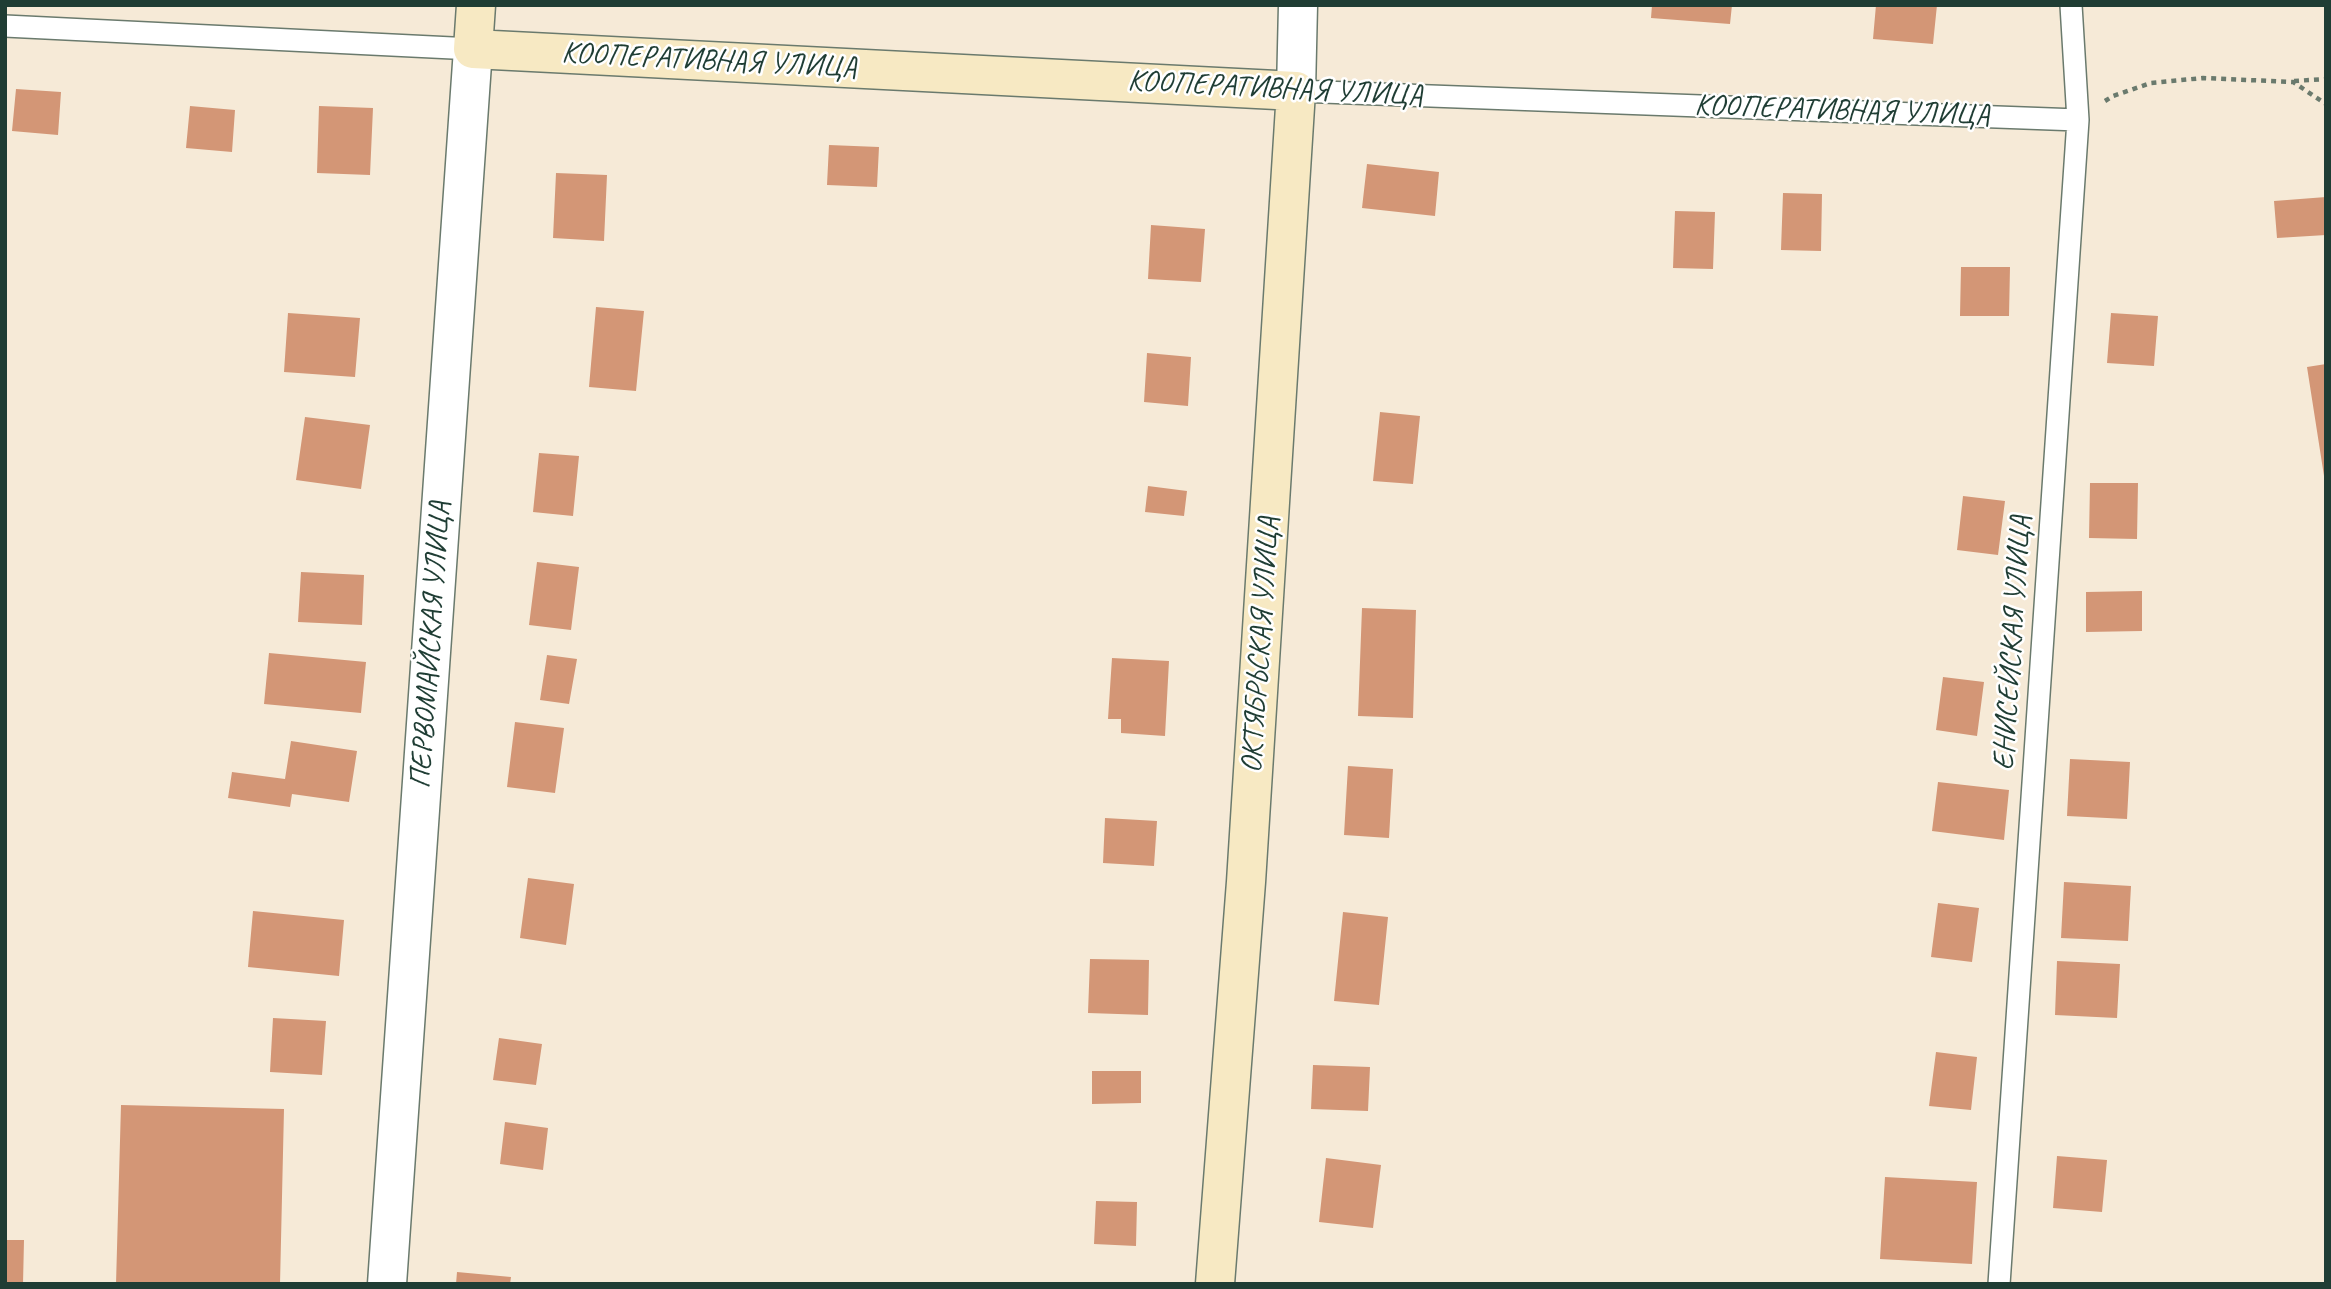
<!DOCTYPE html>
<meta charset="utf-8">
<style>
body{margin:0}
#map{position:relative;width:2331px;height:1289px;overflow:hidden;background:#f6ead7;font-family:Caveat,sans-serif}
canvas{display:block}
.frame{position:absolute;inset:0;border:7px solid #1f3d34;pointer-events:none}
</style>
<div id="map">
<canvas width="2331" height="1289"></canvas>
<div class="frame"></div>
</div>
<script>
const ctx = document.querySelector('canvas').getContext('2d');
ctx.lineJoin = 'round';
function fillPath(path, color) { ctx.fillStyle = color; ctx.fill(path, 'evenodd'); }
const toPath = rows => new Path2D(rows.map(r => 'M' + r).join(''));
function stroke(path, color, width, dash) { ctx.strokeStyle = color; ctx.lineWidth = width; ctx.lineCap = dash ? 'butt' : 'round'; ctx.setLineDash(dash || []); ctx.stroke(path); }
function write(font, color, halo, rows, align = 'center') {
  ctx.font = font + ' Caveat,sans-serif'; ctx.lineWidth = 5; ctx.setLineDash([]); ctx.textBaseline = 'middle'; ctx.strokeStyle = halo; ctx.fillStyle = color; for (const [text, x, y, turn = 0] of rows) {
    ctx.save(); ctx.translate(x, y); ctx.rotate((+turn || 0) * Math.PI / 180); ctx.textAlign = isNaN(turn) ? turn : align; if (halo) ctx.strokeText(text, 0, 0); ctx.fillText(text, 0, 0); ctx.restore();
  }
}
const building = toPath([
 [1652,5,1732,5,1730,24,1651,18],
 [1876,5,1937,5,1933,44,1873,39],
 [16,89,61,92,58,135,12,131],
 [190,106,235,110,232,152,186,148],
 [319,106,373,108,370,175,317,173],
 [829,145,879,147,877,187,827,185],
 [1367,164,1439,172,1435,216,1362,208],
 [556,173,607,175,604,241,553,238],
 [1783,193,1822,194,1821,251,1781,250],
 [2326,197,2326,235,2277,238,2274,201],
 [1675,211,1715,212,1713,269,1673,268],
 [1151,225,1205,229,1201,282,1148,279],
 [1961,267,2010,267,2009,316,1960,316],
 [596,307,644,311,636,391,589,387],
 [288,313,360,318,355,377,284,372],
 [2111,313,2158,316,2154,366,2107,363],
 [1147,353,1191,357,1188,406,1144,402],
 [2326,364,2326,476,2324,476,2307,367],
 [1380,412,1420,416,1413,484,1373,481],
 [305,417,370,425,361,489,296,480],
 [539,453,579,456,573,516,533,512],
 [2090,483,2138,483,2137,539,2089,538],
 [1148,486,1187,491,1184,516,1145,512],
 [1963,496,2005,501,1998,555,1957,550],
 [537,562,579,567,571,630,529,625],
 [301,572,364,575,362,625,298,622],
 [2142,591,2142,631,2086,632,2086,592],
 [1362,608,1416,610,1413,718,1358,716],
 [269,653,366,662,361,713,264,704],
 [547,655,577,659,569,704,540,700],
 [1112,658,1169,661,1165,736,1121,733,1121,719,1108,719],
 [1943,677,1984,682,1977,736,1936,730],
 [515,722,564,728,555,793,507,787],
 [291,741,357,751,349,802,292,794,290,807,228,798,232,772,285,779],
 [2070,759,2130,762,2127,819,2067,816],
 [1348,766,1393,769,1389,838,1344,835],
 [1938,782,2009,790,2004,840,1932,831],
 [1105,818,1157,821,1154,866,1103,863],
 [528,878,574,884,566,945,520,938],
 [2064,882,2131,886,2128,941,2061,938],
 [1938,903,1979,908,1972,962,1931,957],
 [253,911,344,920,339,976,248,967],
 [1343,912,1388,917,1379,1005,1334,1001],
 [1090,959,1149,960,1148,1015,1088,1013],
 [2057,961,2120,964,2117,1018,2055,1015],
 [273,1018,326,1021,322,1075,270,1072],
 [499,1038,542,1044,536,1085,493,1080],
 [1936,1052,1977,1057,1971,1110,1929,1106],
 [1313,1065,1370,1067,1368,1111,1311,1109],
 [1092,1071,1141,1071,1141,1103,1092,1104],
 [121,1105,284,1109,280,1284,116,1284],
 [505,1122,548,1128,543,1170,500,1164],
 [2057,1156,2107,1160,2102,1212,2053,1208],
 [1326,1158,1381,1165,1373,1228,1319,1222],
 [1885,1177,1977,1182,1972,1264,1880,1259],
 [1096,1201,1137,1202,1136,1246,1094,1244],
 [5,1240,24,1240,23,1284,5,1284],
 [457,1272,511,1277,510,1284,456,1284]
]);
const path = toPath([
 [2294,81,2326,79],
 [2105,101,2113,96,2151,83,2203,78,2293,82,2326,104]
]);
const lane = toPath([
 [5,26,473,49],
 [1296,91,2078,120],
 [1999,1284,2078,120,2071,5]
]);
const street = toPath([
 [1296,91,1298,5],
 [387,1284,473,49]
]);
const secondary = toPath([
 [476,5,473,49,1296,91,1246,882,1215,1284]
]);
const streetNames = [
 ["КООПЕРАТИВНАЯ УЛИЦА",709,61,3],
 ["КООПЕРАТИВНАЯ УЛИЦА",1275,89,3],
 ["КООПЕРАТИВНАЯ УЛИЦА",1842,111,2],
 ["ЕНИСЕЙСКАЯ УЛИЦА",2013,643,-86],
 ["ПЕРВОМАЙСКАЯ УЛИЦА",431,645,-86],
 ["ОКТЯБРЬСКАЯ УЛИЦА",1261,645,-86]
];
fillPath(building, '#d39676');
stroke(lane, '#6a7a6d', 24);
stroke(street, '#6a7a6d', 41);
stroke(secondary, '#6a7a6d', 41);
stroke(path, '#6a7a6d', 4.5, [5, 5]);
stroke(lane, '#fff', 21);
stroke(street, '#fff', 38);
stroke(secondary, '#f7e9c3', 38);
write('30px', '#1f3d34', '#fff', streetNames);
</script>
